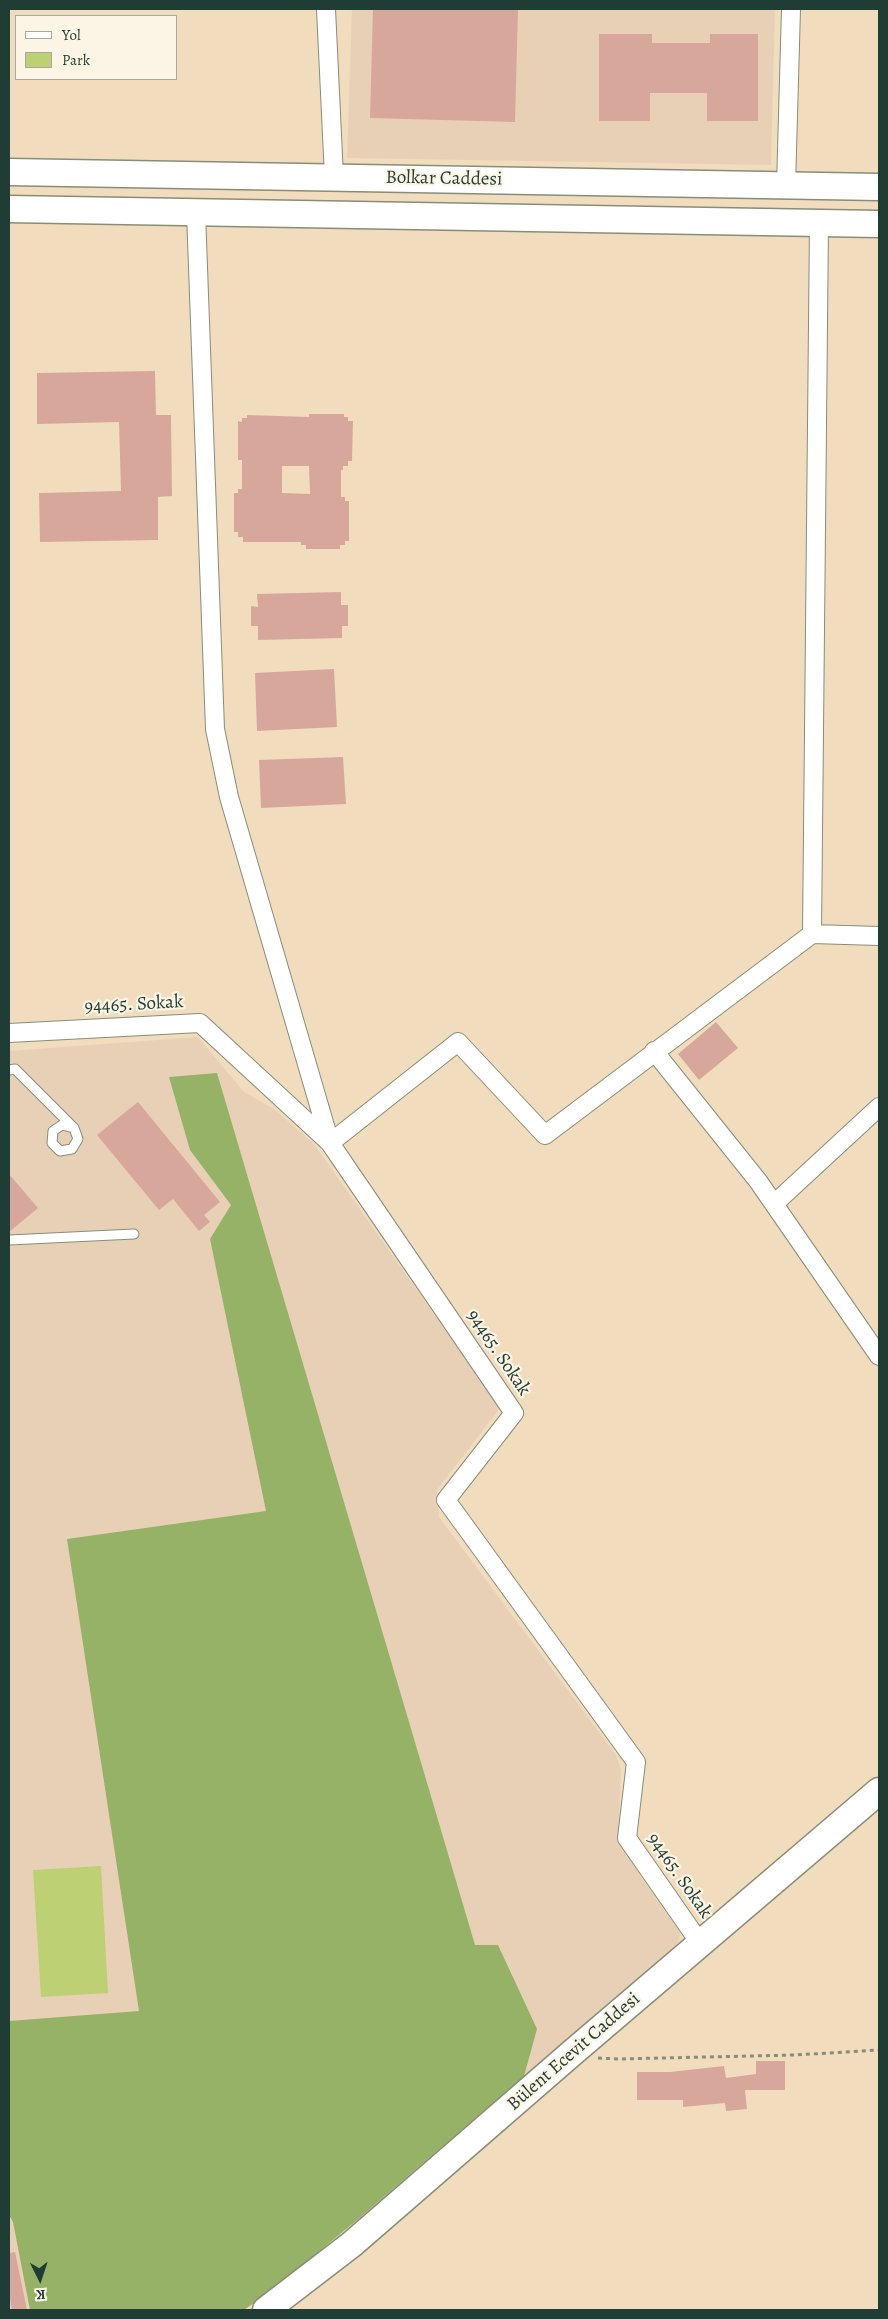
<!DOCTYPE html>
<meta charset="utf-8">
<style>
body{margin:0}
#map{position:relative;width:888px;height:2319px;overflow:hidden;background:#f1ddbd;font-family:Alegreya,serif}
canvas{display:block}
.frame{position:absolute;inset:0;border:10px solid #1f3d34;pointer-events:none}
.legend{position:absolute;left:15px;top:15px;width:162px;height:65px;box-sizing:border-box;background:#fcf5e5;border:1px solid #a4ab9e;margin:0;padding:6px 9px;list-style:none;font-size:15px;color:#1f3d34}
.legend li{display:flex;align-items:center;gap:10px;height:25px}
.legend b{width:25px;border:1px solid #a4ab9e}
.north{position:absolute;left:15px;top:2254px;width:50px;height:50px;-webkit-text-stroke:4px #fcf5e5;paint-order:stroke;rotate:176deg;font-size:14px;font-weight:700;line-height:20px;text-align:center;color:#1f3d34}
.north::after{content:'';display:block;margin:auto;width:18px;height:22px;background:#1f3d34;clip-path:polygon(50% 0,100% 100%,50% 72%,0 100%)}
</style>
<div id="map">
<canvas width="888" height="2319"></canvas>
<div class="frame"></div>
<ul class="legend">
<li><b style="height:6px;background:#fff"></b>Yol</li>
<li><b style="height:14px;background:#bdd074"></b>Park</li>
</ul>
<div class="north">K</div>
</div>
<script>
const ctx = document.querySelector('canvas').getContext('2d');
ctx.lineJoin = 'round';
function fillPath(path, color) { ctx.fillStyle = color; ctx.fill(path, 'evenodd'); }
const toPath = rows => new Path2D(rows.map(r => 'M' + r).join(''));
function stroke(path, color, width, dash) { ctx.strokeStyle = color; ctx.lineWidth = width; ctx.lineCap = dash ? 'butt' : 'round'; ctx.setLineDash(dash || []); ctx.stroke(path); }
function write(font, color, halo, rows, align = 'center') {
  ctx.font = font + ' Alegreya,serif'; ctx.lineWidth = 4.5; ctx.setLineDash([]); ctx.textBaseline = 'middle'; ctx.strokeStyle = halo; ctx.fillStyle = color; for (const [text, x, y, turn = 0] of rows) {
    ctx.save(); ctx.translate(x, y); ctx.rotate((+turn || 0) * Math.PI / 180); ctx.textAlign = isNaN(turn) ? turn : align; if (halo) ctx.strokeText(text, 0, 0); ctx.fillText(text, 0, 0); ctx.restore();
  }
}
const built = toPath([
 [352,9,775,9,771,165,347,158],
 [198,1037,244,1092,274,1109,314,1144,500,1408,437,1490,439,1517,616,1755,621,1770,618,1839,643,1880,681,1933,677,1944,357,2220,244,2310,9,2310,9,1051]
]);
const green = toPath([
 [101,1866,108,1993,41,1997,33,1870]
]);
const forest = toPath([
 [217,1073,475,1945,498,1945,537,2029,524,2076,357,2220,272,2290,244,2310,30,2310,13,2222,9,2215,9,2021,139,2011,67,1539,266,1511,210,1239,231,1205,190,1150,169,1077]
]);
const building = toPath([
 [373,9,518,9,515,122,370,118],
 [599,34,652,34,652,43,710,43,710,34,758,34,758,121,707,121,707,93,650,93,650,121,599,121],
 [155,371,156,415,171,415,172,496,158,497,158,540,40,542,39,493,121,491,119,422,37,424,37,373],
 [309,414,344,414,344,417,348,417,348,421,353,421,352,461,348,461,348,466,343,466,343,470,341,470,341,497,345,497,345,501,349,501,349,541,345,541,345,545,340,545,340,549,306,549,306,545,301,545,301,542,243,542,243,537,238,537,238,532,234,532,234,493,238,493,238,489,242,489,242,460,238,460,238,421,242,422,242,418,247,418,247,415,309,417],
 [282,466,309,466,310,494,282,493],
 [341,592,341,605,348,605,348,626,342,626,342,638,258,640,258,626,251,626,251,606,258,607,257,594],
 [334,669,337,727,257,731,255,673],
 [343,757,346,804,261,808,259,760],
 [716,1022,738,1048,699,1080,678,1054],
 [138,1102,220,1202,204,1215,210,1222,199,1231,173,1199,159,1210,97,1135],
 [9,1174,38,1208,9,1232],
 [756,2061,785,2061,785,2090,745,2090,747,2109,726,2111,725,2103,683,2107,683,2100,637,2100,637,2072,670,2072,724,2066,726,2078,756,2074],
 [15,2252,27,2310,12,2310,9,2293,9,2253]
]);
const path = toPath([
 [598,2058,618,2059,795,2055,879,2050]
]);
const lane = toPath([
 [9,1070,15,1069,74,1128,78,1139,72,1149,60,1151,52,1143,53,1131,62,1125,74,1128],
 [9,1240,134,1234]
]);
const street = toPath([
 [326,9,334,177],
 [786,186,791,9],
 [196,213,215,729,229,797,330,1143,458,1042,545,1135,812,934,879,936],
 [812,934,819,222],
 [9,1033,200,1023,330,1143,514,1413,446,1500,636,1762,627,1838,700,1943],
 [654,1051,758,1181,879,1356],
 [774,1204,879,1107]
]);
const secondary = toPath([
 [9,172,879,187],
 [9,209,879,224],
 [266,2310,352,2244,572,2053,879,1791]
]);
const streetNames = [
 ["Bolkar Caddesi",444,179,1],
 ["94465. Sokak",134,1005,-3],
 ["94465. Sokak",498,1353,56],
 ["94465. Sokak",679,1876,55],
 ["Bülent Ecevit Caddesi",574,2052,-41]
];
fillPath(built, '#e8d0b7');
fillPath(green, '#bdd074');
fillPath(forest, '#96b266');
fillPath(building, '#d8a79b');
stroke(lane, '#888d78', 11);
stroke(street, '#888d78', 20);
stroke(secondary, '#888d78', 29);
stroke(path, '#888d78', 3, [4, 4]);
stroke(lane, '#fff', 9);
stroke(street, '#fff', 18);
stroke(secondary, '#fff', 26);
write('19px', '#1f3d34', '#fcf5e5', streetNames);
</script>
